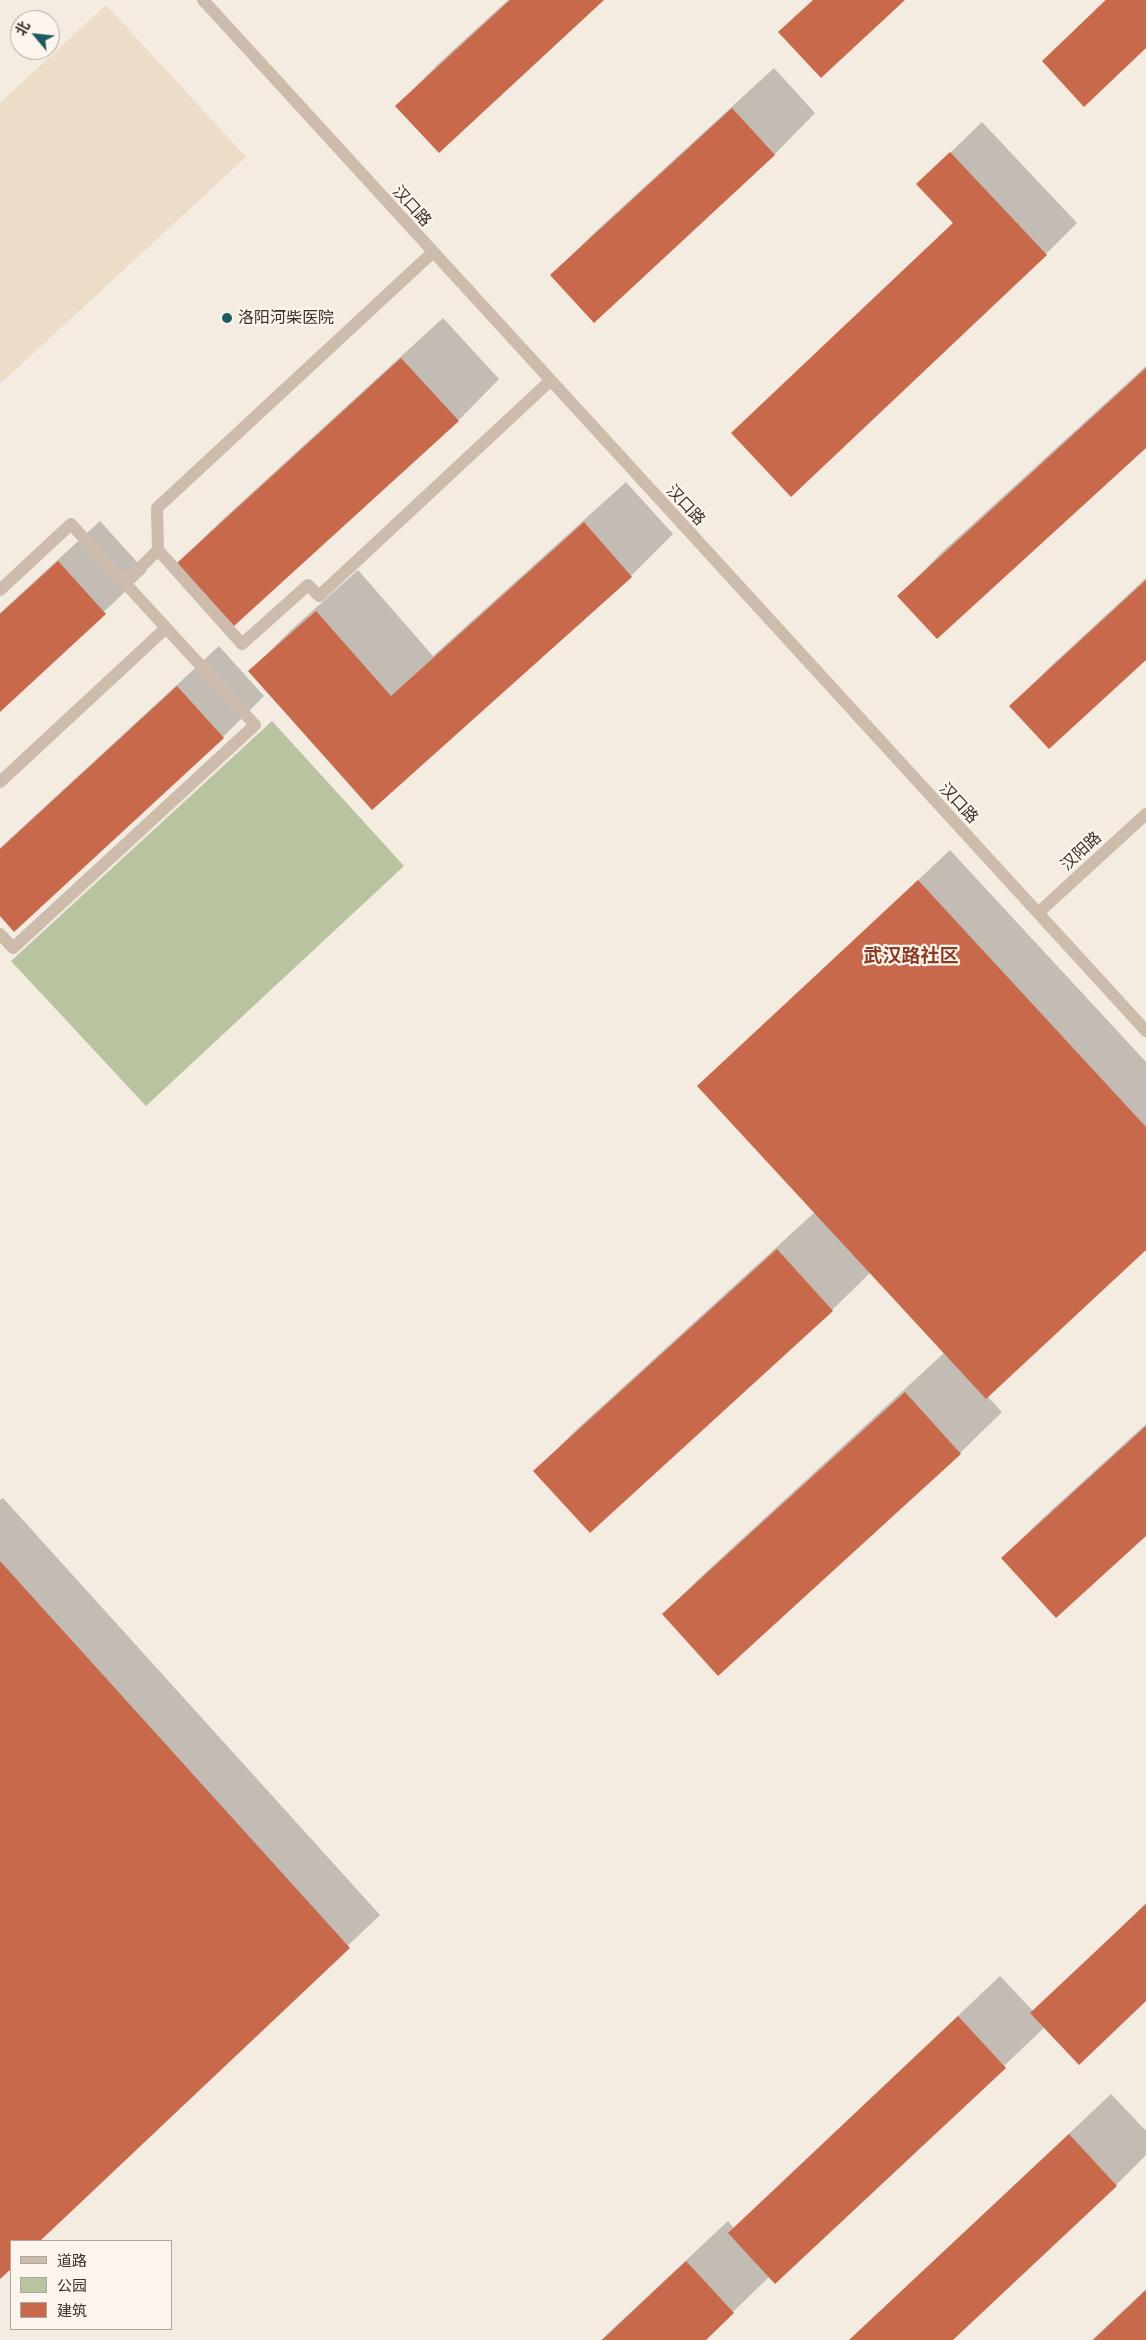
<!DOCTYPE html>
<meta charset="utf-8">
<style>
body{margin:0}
#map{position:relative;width:1146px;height:2340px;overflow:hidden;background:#f4ebe1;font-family:Barlow,"Noto Sans SC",sans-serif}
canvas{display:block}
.legend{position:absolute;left:10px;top:2240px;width:162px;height:90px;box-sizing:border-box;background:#fbf5ee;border:1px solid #aea6a0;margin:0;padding:6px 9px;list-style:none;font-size:15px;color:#3b302b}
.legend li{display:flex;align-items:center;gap:10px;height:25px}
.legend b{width:25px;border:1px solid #aea6a0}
.north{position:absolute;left:10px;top:10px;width:50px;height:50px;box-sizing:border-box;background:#fbf5ee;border:1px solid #aea6a0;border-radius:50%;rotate:298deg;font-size:14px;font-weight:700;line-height:20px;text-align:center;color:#3b302b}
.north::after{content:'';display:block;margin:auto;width:18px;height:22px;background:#1f5a5e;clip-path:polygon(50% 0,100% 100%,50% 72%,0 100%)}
</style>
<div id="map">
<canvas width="1146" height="2340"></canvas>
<ul class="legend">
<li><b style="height:6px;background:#cdbbac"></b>道路</li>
<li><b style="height:14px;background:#b8c4a0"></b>公园</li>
<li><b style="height:14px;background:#c8694b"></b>建筑</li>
</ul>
<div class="north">北</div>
</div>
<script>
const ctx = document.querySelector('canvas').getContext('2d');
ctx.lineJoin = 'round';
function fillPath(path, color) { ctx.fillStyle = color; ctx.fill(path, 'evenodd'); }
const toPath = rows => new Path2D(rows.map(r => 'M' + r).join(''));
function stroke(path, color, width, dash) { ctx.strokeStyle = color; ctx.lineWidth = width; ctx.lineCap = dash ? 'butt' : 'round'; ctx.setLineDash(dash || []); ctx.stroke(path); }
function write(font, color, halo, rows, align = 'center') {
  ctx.font = font + ' Barlow,"Noto Sans SC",sans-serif'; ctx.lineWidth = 4.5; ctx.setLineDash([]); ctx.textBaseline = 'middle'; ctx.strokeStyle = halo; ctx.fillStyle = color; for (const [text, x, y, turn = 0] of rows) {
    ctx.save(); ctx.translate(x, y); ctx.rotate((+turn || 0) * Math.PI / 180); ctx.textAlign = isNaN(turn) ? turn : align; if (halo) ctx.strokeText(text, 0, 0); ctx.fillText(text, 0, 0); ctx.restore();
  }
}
const green = toPath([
 [272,721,404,866,146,1106,11,961]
]);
const plaza = toPath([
 [106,5,246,157,0,384,0,103]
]);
const shadow = toPath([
 [508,0,603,0,397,106,438,64],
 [1105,0,1146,0,1146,46,1043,61],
 [774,68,815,113,774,155,552,275,593,234],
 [982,122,1077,223,1046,254,764,402,954,222,918,184],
 [443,318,499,379,458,421,178,563,220,522],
 [1146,366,1146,446,899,596,940,554],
 [626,482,673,534,631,576,372,809,250,671,291,630,358,570,433,656],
 [100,521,146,572,0,710,0,613],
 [1146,578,1146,658,1011,706,1052,665],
 [219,646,264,696,223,737,0,914,0,848],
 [950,850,1146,1062,1146,1248,987,1396,1002,1412,960,1453,719,1675,663,1614,705,1573,945,1352,871,1272,832,1310,590,1531,535,1471,576,1430,815,1212,699,1086],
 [1146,1424,1146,1534,1002,1558,1044,1517],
 [3,1498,380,1915,38,2241,11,2241,11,2267,0,2278,0,1500],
 [1146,1903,1146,2000,1045,2027,776,2282,770,2276,704,2340,601,2340,728,2221,734,2228,1000,1976,1034,2012],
 [1111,2094,1146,2131,1146,2155,1116,2185,951,2340,850,2340],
 [1146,2289,1146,2340,1092,2340]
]);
const building = toPath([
 [510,0,604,0,439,153,395,106],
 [813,0,905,0,821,78,778,32],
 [1106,0,1146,0,1146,48,1084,107,1042,61],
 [732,108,775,155,594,323,550,275],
 [950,152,1047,255,791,497,731,433,953,223,916,184],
 [401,358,459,421,234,626,177,563],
 [1146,368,1146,448,937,639,897,596],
 [584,522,632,577,372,810,248,671,316,611,391,696],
 [58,561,106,614,0,712,0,614],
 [1146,580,1146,660,1049,749,1009,706],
 [177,686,224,738,14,932,0,916,0,849],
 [918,880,1146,1127,1146,1250,986,1399,697,1086],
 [777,1249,833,1311,590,1533,533,1471],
 [905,1392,961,1454,718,1676,662,1614],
 [1146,1426,1146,1536,1056,1618,1001,1558],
 [0,1561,350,1948,40,2241,11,2241,11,2269,0,2279],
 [1146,1904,1146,2001,1079,2065,1030,2013],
 [958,2016,1006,2068,775,2284,728,2233],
 [1069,2134,1117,2186,953,2340,849,2340],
 [686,2261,734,2313,706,2340,602,2340],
 [1146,2290,1146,2340,1093,2340]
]);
const lane = toPath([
 [158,550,242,644,308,585,319,596,550,381],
 [125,583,158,550,157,508,432,253],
 [0,590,71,524,255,725,13,948,0,934],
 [0,782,166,628]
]);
const street = toPath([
 [203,0,1146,1031],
 [1038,913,1146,814]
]);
const markers = [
 [227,318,6,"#1f5a5e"]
];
const streetNames = [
 ["汉口路",412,206,48],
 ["汉口路",686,505,47],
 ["汉口路",959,803,47],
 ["汉阳路",1081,851,-43]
];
const poiNames = [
 ["洛阳河柴医院",238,318]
];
const quarterNames = [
 ["武汉路社区",911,956]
];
fillPath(green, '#b8c4a0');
fillPath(plaza, '#ecdcc8');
fillPath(shadow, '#0003');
fillPath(building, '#c8694b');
stroke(lane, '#cdbbac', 12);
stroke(street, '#cdbbac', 12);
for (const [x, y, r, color] of markers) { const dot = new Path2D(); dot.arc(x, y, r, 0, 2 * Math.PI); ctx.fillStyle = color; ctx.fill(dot); stroke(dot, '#fbf5ee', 2); }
write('16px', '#3b302b', '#fbf5ee', streetNames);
write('16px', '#3b302b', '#fbf5ee', poiNames, 'left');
write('bold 19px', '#8c3b22', '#fbf5ee', quarterNames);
</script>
